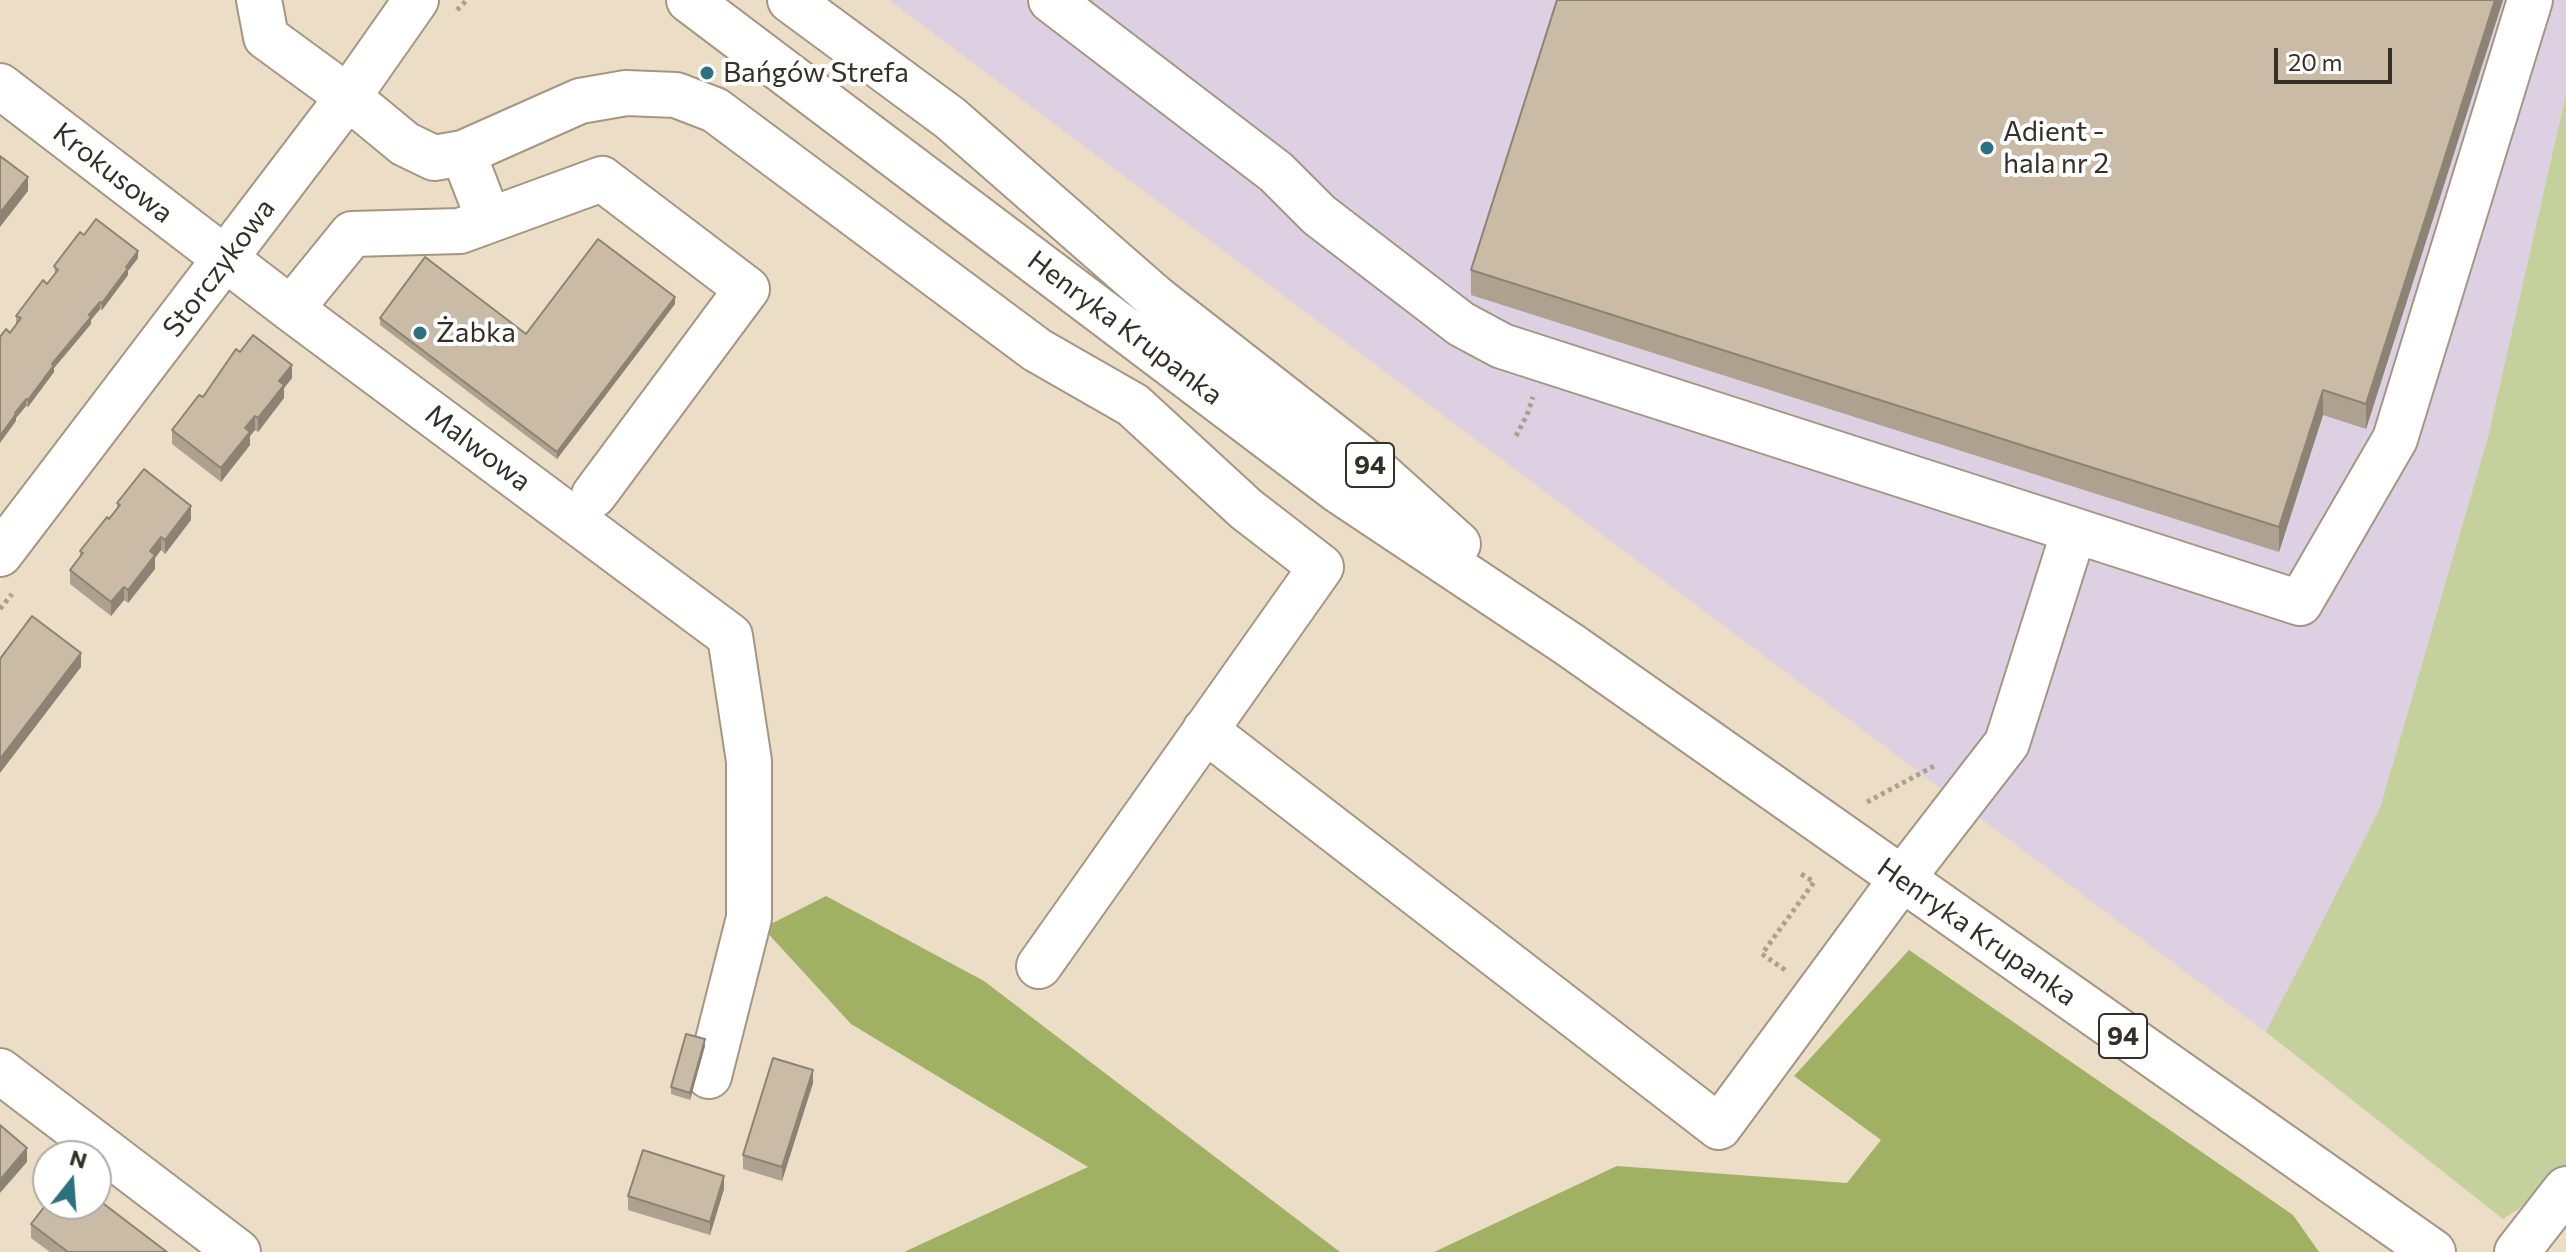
<!DOCTYPE html>
<meta charset="utf-8">
<style>
body{margin:0}
#map{position:relative;width:2566px;height:1252px;overflow:hidden;background:#ecddc7;font-family:Commissioner,sans-serif}
canvas{display:block}
.north{position:absolute;left:32px;top:1140px;width:80px;height:80px;box-sizing:border-box;background:#fff;border:2px solid #aeaca9;border-radius:50%;rotate:17deg;font-size:22px;font-weight:700;line-height:32px;text-align:center;color:#353027}
.north::after{content:'';display:block;margin:auto;width:28px;height:36px;background:#2c7180;clip-path:polygon(50% 0,100% 100%,50% 72%,0 100%)}
.scale{position:absolute;left:2274px;top:48px;width:118px;height:36px;box-sizing:border-box;border:4px solid #353027;border-top:0;padding-left:10px;font-size:24px;line-height:28px;white-space:nowrap;color:#353027;-webkit-text-stroke:6px #fff;paint-order:stroke}
</style>
<div id="map">
<canvas width="2566" height="1252"></canvas>
<div class="north">N</div>
<div class="scale">20 m</div>
</div>
<script>
const ctx = document.querySelector('canvas').getContext('2d');
ctx.lineJoin = 'round';
function fillPath(path, color) { ctx.fillStyle = color; ctx.fill(path, 'evenodd'); }
const toPath = rows => new Path2D(rows.map(r => 'M' + r).join(''));
function stroke(path, color, width, dash) { ctx.strokeStyle = color; ctx.lineWidth = width; ctx.lineCap = dash ? 'butt' : 'round'; ctx.setLineDash(dash || []); ctx.stroke(path); }
function write(font, color, halo, rows, align = 'center') {
  ctx.font = font + ' Commissioner,sans-serif'; ctx.lineWidth = 8; ctx.setLineDash([]); ctx.textBaseline = 'middle'; ctx.strokeStyle = halo; ctx.fillStyle = color; for (const [text, x, y, turn = 0] of rows) {
    ctx.save(); ctx.translate(x, y); ctx.rotate((+turn || 0) * Math.PI / 180); ctx.textAlign = isNaN(turn) ? turn : align; if (halo) ctx.strokeText(text, 0, 0); ctx.fillText(text, 0, 0); ctx.restore();
  }
}
const industrial = toPath([
 [889,0,2566,0,2566,94,2488,437,2380,808,2266,1032]
]);
const green = toPath([
 [2566,94,2566,1195,2552,1187,2503,1219,2266,1032,2380,808,2488,437]
]);
const forest = toPath([
 [826,896,984,981,1340,1252,904,1252,1088,1167,851,1024,763,928],
 [1909,950,2293,1215,2319,1252,1434,1252,1617,1166,1847,1183,1881,1140,1794,1076]
]);
const path = toPath([
 [457,10,467,0],
 [1516,436,1527,415,1533,397],
 [0,609,12,594],
 [1867,802,1936,765],
 [1785,970,1762,954,1814,882,1798,872]
]);
const minor = toPath([
 [259,0,266,37,348,97,405,144,434,158,463,153,580,101,626,93,676,95,715,110,1037,350,1133,405,1246,509,1321,567,1039,966],
 [1051,0,1276,172,1319,215,1461,324,1502,346,2300,603,2395,439,2530,0],
 [0,86,291,309,730,636,749,761,749,918,709,1076],
 [463,153,489,220],
 [291,309,352,234,460,231,602,179,747,289,594,495],
 [0,554,348,97,416,0],
 [1205,730,1719,1127,1901,880,2007,743,2074,531],
 [0,1071,238,1252],
 [2517,1252,2566,1189]
]);
const major = toPath([
 [689,0,1339,491,1570,645,2433,1252],
 [790,0,950,118,1157,299,1370,465,1458,544]
]);
const wall = toPath([
 [2503,0,2366,429,2323,415,2279,552,1471,295,1471,270],
 [84,235,138,258,128,271,128,275,102,310,100,309,91,320,91,324,54,368,54,372,28,407,26,406,16,418,16,421,10,333,17,323,16,323,16,316,47,284,55,274,54,266],
 [675,304,557,459,380,325,380,318,526,334],
 [240,352,292,378,284,388,284,398,258,432,255,430,250,436,250,445,221,482,172,444,172,430,203,397],
 [117,503,191,520,165,554,161,550,155,558,155,569,128,603,124,600,111,616,70,584,70,570,80,557,80,551,117,508],
 [705,1046,690,1100,671,1094,671,1087],
 [813,1083,782,1181,743,1169,743,1155],
 [724,1189,710,1235,628,1210,628,1196],
 [31,1224,167,1252,50,1252,31,1238]
]);
const shadedWall = toPath([
 [2495,0,2503,0,2366,429,2366,404],
 [28,177,28,191,0,227,0,213],
 [138,251,138,258,128,271,128,275,102,310,102,303],
 [675,297,675,304,557,459,557,452],
 [100,302,100,309,91,320,91,324,54,368,54,372,28,407,28,400,52,364],
 [292,365,292,378,284,388,284,398,258,432,258,418,279,381],
 [2323,390,2323,415,2279,552,2279,527],
 [26,399,26,406,16,418,16,421,0,443,0,436],
 [255,416,255,430,250,436,250,445,221,482,221,468,245,428],
 [191,506,191,520,165,554,165,540],
 [161,537,161,550,155,558,155,569,128,603,128,590,150,551],
 [124,587,124,600,111,616,111,602],
 [81,653,81,667,0,773,0,759],
 [705,1039,705,1046,690,1100,690,1093],
 [813,1070,813,1083,782,1181,782,1167],
 [27,1148,27,1162,0,1193,0,1180],
 [724,1176,724,1189,710,1235,710,1222]
]);
const building = toPath([
 [1557,0,2495,0,2366,404,2323,390,2279,527,1471,270,1557,0],
 [0,156,28,177,0,213,0,156],
 [96,219,138,251,126,267,128,268,102,303,100,302,89,315,91,317,52,364,54,365,28,400,26,399,15,413,16,414,0,436,0,337,6,329,10,333,21,318,16,316,43,280,47,284,58,270,54,266,80,232,84,235,96,219],
 [598,239,675,297,557,452,380,318,425,257,526,334,598,239],
 [253,335,292,365,279,381,284,385,258,418,255,416,245,428,250,432,221,468,172,430,199,395,203,397,236,349,240,352,253,335],
 [144,469,191,506,165,540,161,537,150,551,155,555,128,590,124,587,111,602,70,570,83,553,80,551,107,517,109,519,120,505,117,503,144,469],
 [32,616,81,653,0,759,0,659,32,616],
 [686,1034,705,1039,690,1093,671,1087,686,1034],
 [773,1058,813,1070,782,1167,743,1155,773,1058],
 [0,1125,27,1148,0,1180,0,1125],
 [643,1150,724,1176,710,1222,628,1196,643,1150],
 [96,1198,167,1252,68,1252,31,1224,48,1202,48,1204,96,1204,96,1198]
]);
const markers = [
 [707,73,8,"#2c7180"],
 [1987,148,8,"#2c7180"],
 [420,333,8,"#2c7180"]
];
const shields = [
 [1370,465,48],
 [2123,1036,48]
];
const shieldNames = [
 ["94",1370,465],
 ["94",2123,1036]
];
const poiNames = [
 ["Bańgów Strefa",723,73],
 ["Adient -",2003,132],
 ["hala nr 2",2003,164],
 ["Żabka",436,333]
];
const streetNames = [
 ["Krokusowa",113,173,38],
 ["Storczykowa",219,268,-53],
 ["Henryka Krupanka",1125,328,37],
 ["Malwowa",478,448,37],
 ["Henryka Krupanka",1977,932,35]
];
fillPath(industrial, '#ded0e3');
fillPath(green, '#c5d19d');
fillPath(forest, '#a1b163');
stroke(minor, '#a59682', 48);
stroke(major, '#a59682', 48);
stroke(path, '#aca08f', 5, [4, 4]);
stroke(minor, '#fff', 44);
stroke(major, '#fff', 44);
fillPath(wall, '#aea18f');
fillPath(shadedWall, '#8d8374');
fillPath(building, '#cabba6');
stroke(building, '#8d8374', 2);
for (const [x, y, r, color] of markers) { const dot = new Path2D(); dot.arc(x, y, r, 0, 2 * Math.PI); ctx.fillStyle = color; ctx.fill(dot); stroke(dot, '#fff', 3); }
for (const [x, y, w] of shields) { const box = new Path2D(); box.roundRect(x - w / 2, y - 22, w, 44, 6); ctx.fillStyle = '#fff'; ctx.fill(box); stroke(box, '#353027', 2); }
write('bold 26px', '#353027', null, shieldNames);
write('28px', '#353027', '#fff', poiNames, 'left');
write('28px', '#353027', '#fff', streetNames);
</script>
